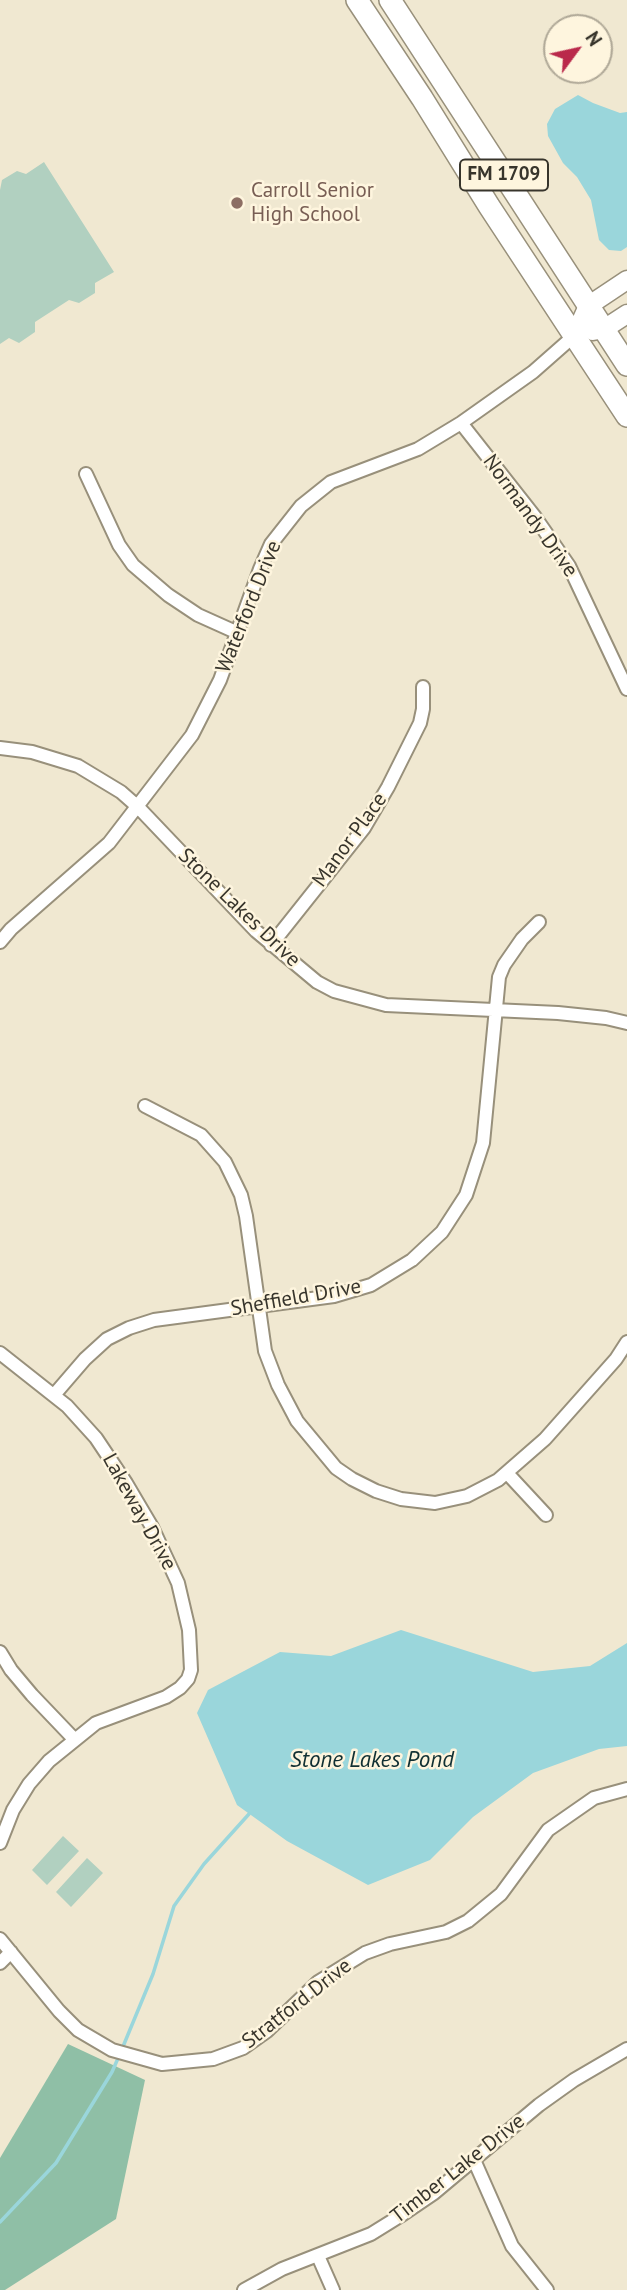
<!DOCTYPE html>
<style>
body{margin:0}
#map{position:relative;width:627px;height:2290px;overflow:hidden;background:#f0e8d1;font-family:"PT Sans",sans-serif}
canvas{display:block}
.north{position:absolute;left:543px;top:14px;width:70px;height:70px;box-sizing:border-box;background:#fef5de;border:2px solid #afa897;border-radius:50%;rotate:57deg;font-size:19px;font-weight:700;line-height:28px;text-align:center;color:#38352c}
.north::after{content:'';display:block;margin:auto;width:24px;height:32px;background:#ba294b;clip-path:polygon(50% 0,100% 100%,50% 72%,0 100%)}
</style>
<div id="map">
<canvas width="627" height="2290"></canvas>
<div class="north">N</div>
</div>
<script>
const ctx = document.querySelector('canvas').getContext('2d');
ctx.lineJoin = 'round';
function fillPath(path, color) { ctx.fillStyle = color; ctx.fill(path, 'evenodd'); }
const toPath = rows => new Path2D(rows.map(r => 'M' + r).join(''));
function stroke(path, color, width, dash) { ctx.strokeStyle = color; ctx.lineWidth = width; ctx.lineCap = dash ? 'butt' : 'round'; ctx.setLineDash(dash || []); ctx.stroke(path); }
function write(font, color, halo, rows, align = 'center') {
  ctx.font = font + ' "PT Sans",sans-serif'; ctx.lineWidth = 5; ctx.setLineDash([]); ctx.textBaseline = 'middle'; ctx.strokeStyle = halo; ctx.fillStyle = color; for (const [text, x, y, turn = 0] of rows) {
    ctx.save(); ctx.translate(x, y); ctx.rotate((+turn || 0) * Math.PI / 180); ctx.textAlign = isNaN(turn) ? turn : align; if (halo) ctx.strokeText(text, 0, 0); ctx.fillText(text, 0, 0); ctx.restore();
  }
}
const green = toPath([
 [44,162,114,272,95,283,95,293,79,303,69,300,35,322,35,332,19,343,9,338,0,344,0,190,2,180,17,171,26,174],
 [63,1836,79,1851,47,1885,32,1870],
 [87,1858,103,1873,71,1907,56,1892]
]);
const forest = toPath([
 [68,2044,145,2080,116,2219,5,2290,0,2290,0,2158]
]);
const water = toPath([
 [578,95,593,103,620,113,627,112,627,247,621,251,609,250,599,240,591,200,577,177,563,163,548,136,547,124,555,109],
 [401,1630,533,1672,590,1666,627,1643,627,1746,599,1749,533,1773,473,1817,430,1860,368,1885,287,1841,237,1805,197,1713,208,1690,280,1652,331,1656]
]);
const stream = toPath([
 [122,2049,153,1974,174,1906,204,1864,249,1814],
 [0,2222,56,2163,112,2072,119,2056]
]);
const street = toPath([
 [461,423,535,517,569,566,627,689],
 [86,474,119,545,133,565,168,595,198,615,238,633],
 [0,748,32,752,78,766,121,792,138,807,256,931,317,982,334,991,386,1005,558,1013,606,1018,627,1023],
 [0,942,11,929,109,843,192,735,220,680,260,569,271,544,301,506,331,482,418,449,461,423,533,372,575,335],
 [271,945,364,828,388,787,420,723,423,709,423,687],
 [145,1106,201,1135,225,1162,241,1195,246,1216,265,1351,278,1385,297,1421,336,1468,352,1479,376,1491,401,1499,435,1503,467,1496,498,1480,545,1439,616,1359,627,1342],
 [0,1353,67,1406,96,1438,126,1483,152,1527,178,1583,189,1630,191,1670,188,1679,180,1688,166,1697,96,1723,49,1761,29,1784,13,1810,0,1843],
 [54,1395,85,1359,107,1339,129,1328,154,1320,334,1296,371,1285,412,1260,442,1232,466,1195,483,1143,499,977,504,965,522,939,539,922],
 [507,1473,546,1515],
 [0,1652,11,1670,32,1695,74,1739],
 [0,1939,59,2011,78,2030,112,2050,162,2064,213,2059,243,2048,267,2031,318,1982,365,1953,390,1944,446,1932,468,1921,501,1894,548,1830,594,1798,627,1789],
 [0,1963,11,1952],
 [474,2160,512,2246,547,2290],
 [318,2256,333,2290],
 [244,2290,282,2269,371,2234,400,2216,434,2193,539,2105,574,2080,627,2049]
]);
const secondary = toPath([
 [593,331,604,329,627,314],
 [575,335,588,306,627,280]
]);
const primary = toPath([
 [357,0,422,98,489,206,627,416],
 [390,0,627,365]
]);
const markers = [
 [237,203,7,"#8d6e63"]
];
const shields = [
 [504,175,88]
];
const shieldNames = [
 ["FM 1709",504,175]
];
const educationNames = [
 ["Carroll Senior",251,191],
 ["High School",251,215]
];
const streetNames = [
 ["Normandy Drive",530,516,54],
 ["Waterford Drive",249,607,-68],
 ["Manor Place",350,840,-54],
 ["Stone Lakes Drive",239,908,44],
 ["Sheffield Drive",296,1298,-10],
 ["Lakeway Drive",139,1512,61],
 ["Stratford Drive",297,2004,-38],
 ["Timber Lake Drive",458,2169,-38]
];
const waterNames = [
 ["Stone Lakes Pond",372,1760]
];
fillPath(green, '#b1d0c0');
fillPath(forest, '#8fbfa6');
fillPath(water, '#9ad6db');
stroke(stream, '#9ad6db', 3.5);
stroke(street, '#98907b', 16);
stroke(secondary, '#98907b', 21);
stroke(primary, '#98907b', 24);
stroke(street, '#fff', 12);
stroke(secondary, '#fff', 18);
stroke(primary, '#fff', 21);
for (const [x, y, r, color] of markers) { const dot = new Path2D(); dot.arc(x, y, r, 0, 2 * Math.PI); ctx.fillStyle = color; ctx.fill(dot); stroke(dot, '#fef5de', 2.5); }
for (const [x, y, w] of shields) { const box = new Path2D(); box.roundRect(x - w / 2, y - 15.5, w, 31, 5); ctx.fillStyle = '#fef5de'; ctx.fill(box); stroke(box, '#38352c', 2); }
write('bold 19px', '#38352c', null, shieldNames);
write('21px', '#785e54', '#fef5de', educationNames, 'left');
write('21px', '#38352c', '#fef5de', streetNames);
write('italic 23px', '#113033', '#fef5de', waterNames);
</script>
